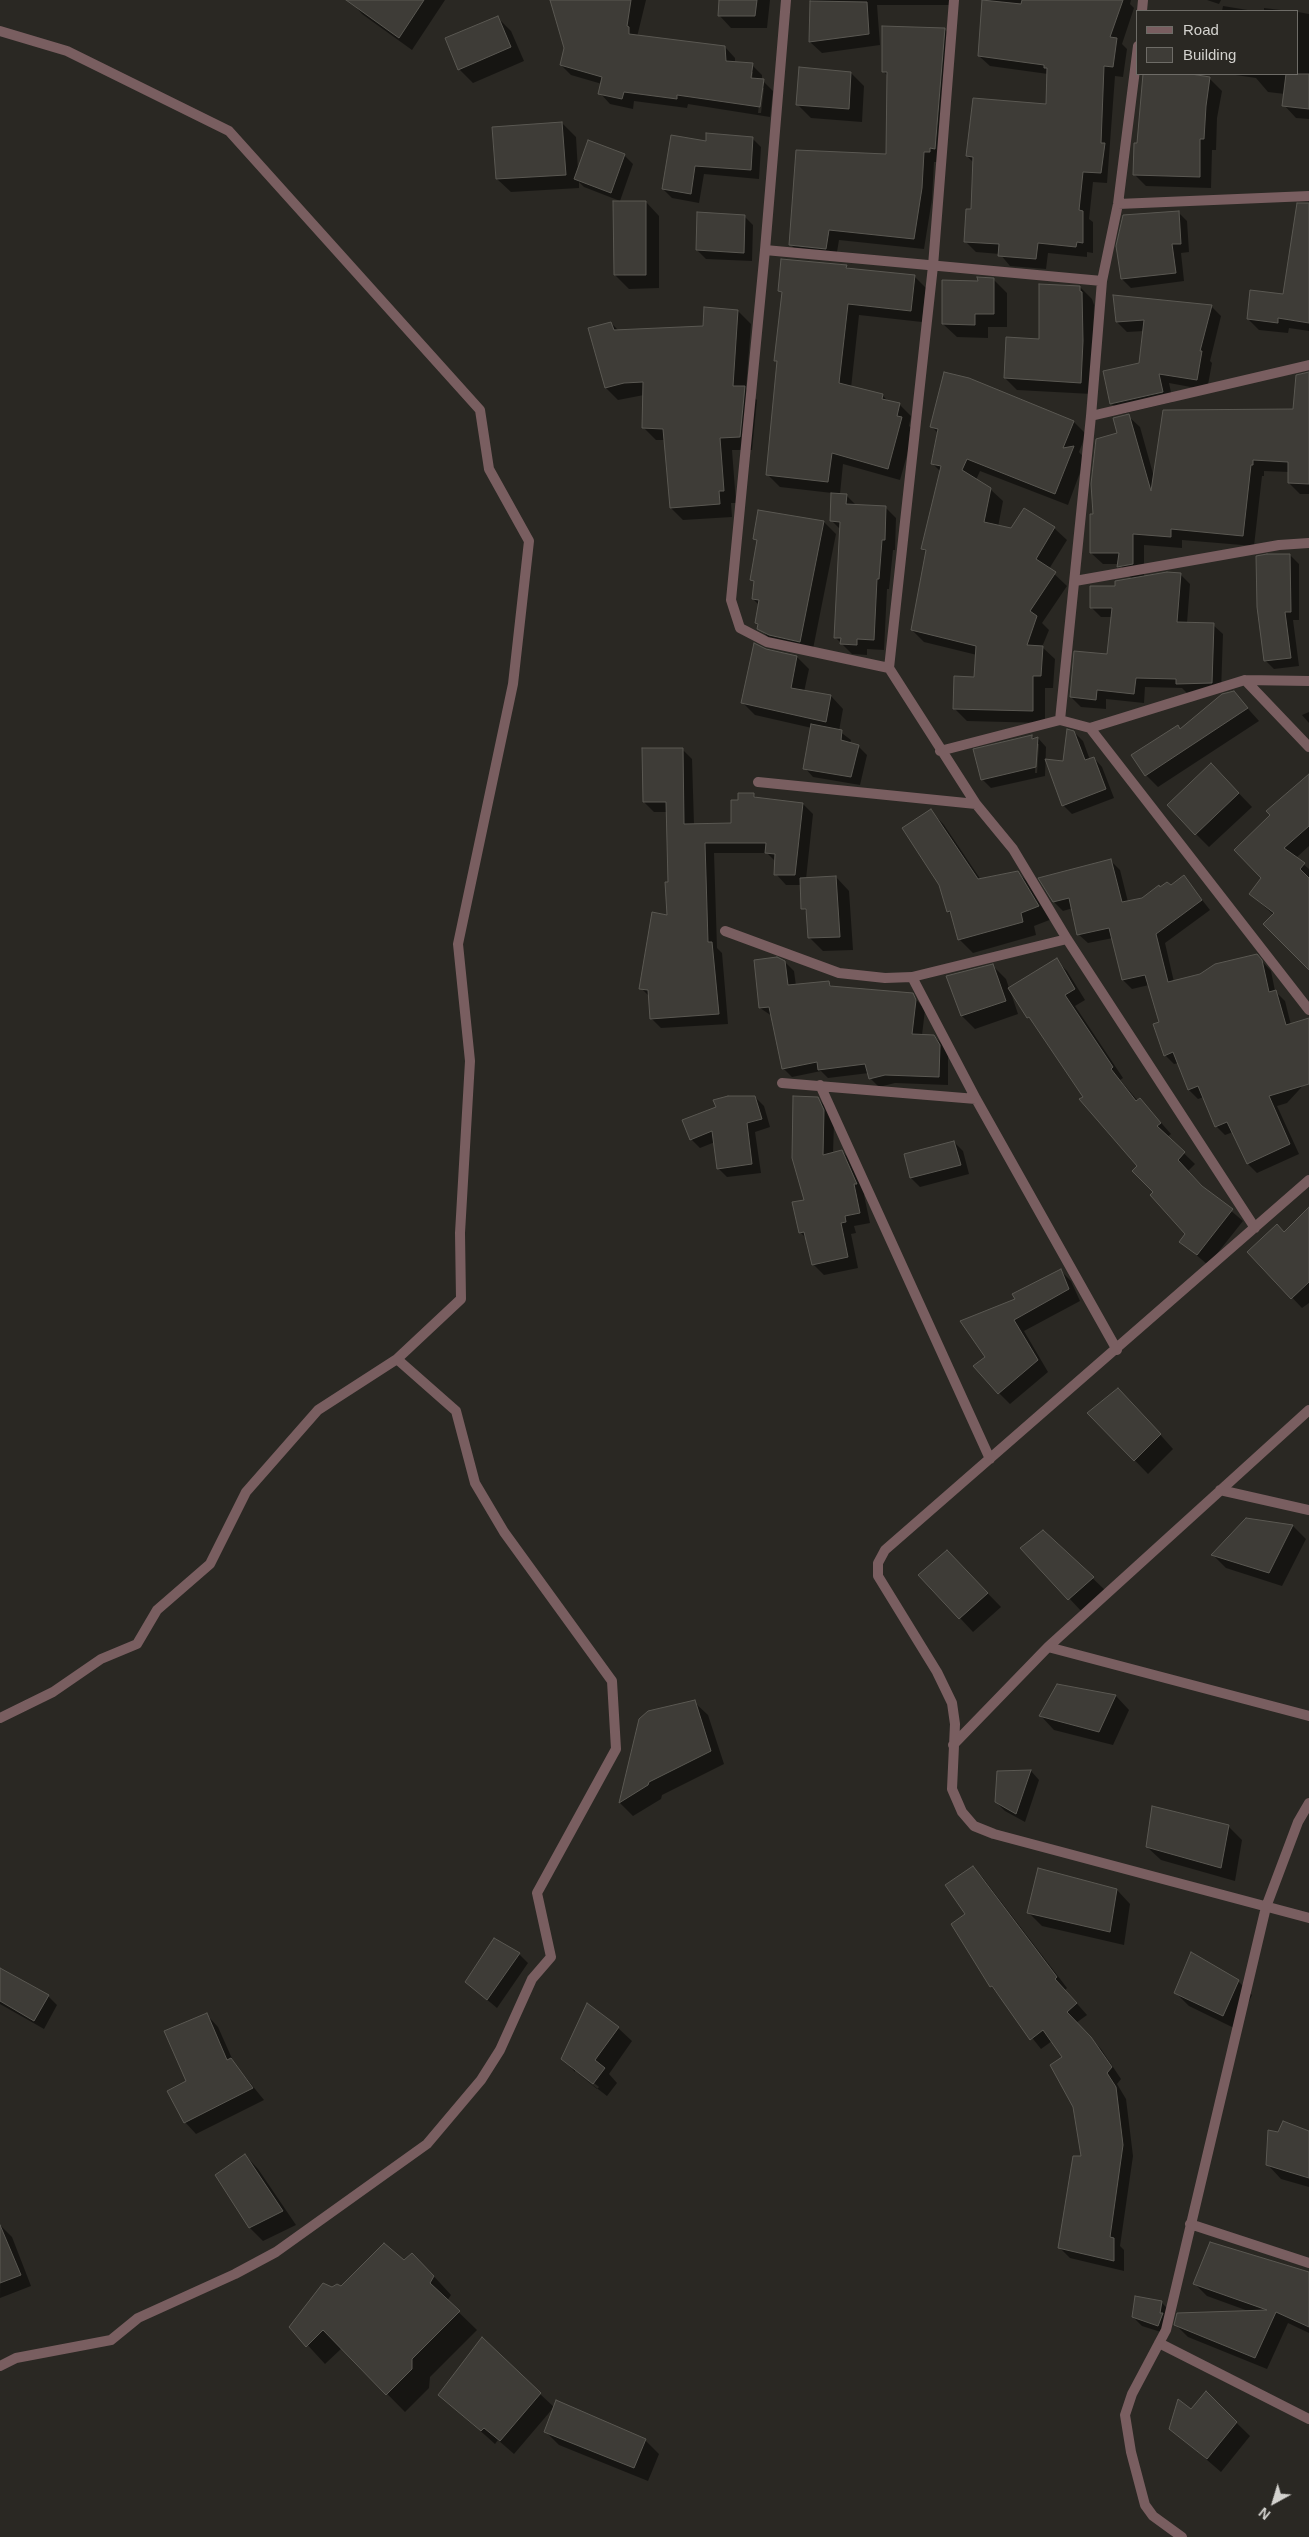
<!DOCTYPE html>
<style>
body{margin:0}
#map{position:relative;width:1309px;height:2537px;overflow:hidden;background:#2a2823;font-family:Arial,sans-serif}
canvas{display:block}
.legend{position:absolute;left:1136px;top:10px;width:162px;height:65px;box-sizing:border-box;background:#2a2823;border:1px solid #6e6c67;margin:0;padding:6px 9px;list-style:none;font-size:15px;color:#d3d2ce}
.legend li{display:flex;align-items:center;gap:10px;height:25px}
.legend b{width:25px;border:1px solid #6e6c67}
.north{position:absolute;left:1249px;top:2477px;width:50px;height:50px;-webkit-text-stroke:4px #2a2823;paint-order:stroke;rotate:219deg;font-size:14px;font-weight:700;line-height:20px;text-align:center;color:#d3d2ce}
.north::after{content:'';display:block;margin:auto;width:18px;height:22px;background:#d3d2ce;clip-path:polygon(50% 0,100% 100%,50% 72%,0 100%)}
</style>
<div id="map">
<canvas width="1309" height="2537"></canvas>
<ul class="legend">
<li><b style="height:6px;background:#795e60"></b>Road</li>
<li><b style="height:14px;background:#3e3c37"></b>Building</li>
</ul>
<div class="north">N</div>
</div>
<script>
const ctx = document.querySelector('canvas').getContext('2d');
ctx.lineJoin = 'round';
function fillPath(path, color) { ctx.fillStyle = color; ctx.fill(path, 'evenodd'); }
const toPath = rows => new Path2D(rows.map(r => 'M' + r).join(''));
function stroke(path, color, width, dash) { ctx.strokeStyle = color; ctx.lineWidth = width; ctx.lineCap = dash ? 'butt' : 'round'; ctx.setLineDash(dash || []); ctx.stroke(path); }
const shadow = toPath([
 [350,0,445,0,412,50,362,14],
 [551,0,646,0,637,37,725,47,735,58,735,63,752,65,762,75,762,80,773,91,770,117,688,104,687,108,634,101,633,109,610,104,600,93,602,84,571,75,561,65,566,48],
 [750,72,753,72,751,84],
 [761,88,764,88,761,113,758,113],
 [721,0,770,0,767,28,731,28,719,15],
 [811,0,949,0,949,5,877,5,880,45,822,53,810,42],
 [983,0,1131,0,1130,4,1134,8,1122,44,1127,49,1123,77,1115,76,1107,183,1093,182,1089,219,1093,222,1093,253,1087,252,1087,257,1048,253,1046,269,1010,266,1000,254,976,252,965,241,972,211,974,163,967,156,1048,105,1048,74,990,66,979,56],
 [1207,0,1221,0,1219,4],
 [1223,6,1254,11,1222,11],
 [1264,8,1289,11,1264,11],
 [1298,12,1309,14,1309,119,1296,118,1284,105,1285,94,1268,92,1256,78,1229,74,1298,74],
 [497,17,511,31,524,61,473,83,459,69],
 [944,29,955,39,940,162,934,162,932,199,924,249,839,240,836,258,801,255,791,245,887,155,888,76,883,71],
 [851,73,864,86,862,122,811,118,797,104],
 [1144,74,1184,74,1210,79,1222,91,1217,118,1216,150,1212,150,1211,188,1146,186,1134,174],
 [562,123,576,137,578,171,624,155,633,164,620,201,584,187,579,182,579,188,511,192,497,179],
 [752,138,761,147,759,179,704,174,699,203,672,198,663,189,707,142],
 [646,202,659,216,659,288,629,289,615,275],
 [1178,212,1187,221,1189,252,1181,253,1184,281,1131,288,1122,279],
 [1309,212,1309,331,1289,328,1288,333,1259,330,1248,319,1284,295],
 [744,216,753,225,752,261,706,259,697,250],
 [846,266,850,269,914,276,926,288,922,322,859,315,851,388,882,395,889,402,899,404,911,416,909,426,914,430,900,480,843,464,840,494,846,495,857,506,885,507,896,518,895,550,893,550,889,589,887,589,884,650,867,649,867,655,852,654,835,637,841,530,831,520,832,493,780,487,768,475,783,294,780,291],
 [993,279,1007,293,1007,327,988,327,988,338,957,337,943,324],
 [1080,287,1092,299,1094,305,1092,394,1017,390,1005,378,1040,340],
 [1211,306,1221,316,1210,361,1212,363,1207,390,1169,383,1173,402,1122,414,1112,404,1105,372,1140,364,1144,331,1127,332,1117,322],
 [705,309,738,311,751,324,746,389,757,400,752,450,732,450,736,503,731,503,732,517,683,520,671,508,665,440,656,440,643,427,644,395,618,400,606,388,590,329,611,323,619,331,704,328],
 [1309,373,1309,494,1300,494,1289,483,1289,472,1264,471,1264,476,1262,476,1254,546,1182,540,1182,548,1144,545,1144,577,1180,574,1190,584,1187,623,1213,625,1223,634,1221,692,1187,693,1182,688,1145,687,1144,703,1106,699,1106,709,1081,707,1071,697,1108,656,1112,617,1101,617,1091,607,1116,588,1132,579,1119,564,1103,564,1091,553,1095,515,1118,434,1128,416,1140,427,1154,477,1294,410],
 [1074,422,1086,434,1079,452,1085,459,1068,505,980,471,976,480,990,489,1003,501,998,527,1012,529,1024,510,1054,528,1067,540,1049,569,1067,586,1042,623,1049,630,1042,647,1055,659,1053,688,1045,688,1045,723,967,721,955,709,976,678,977,655,924,642,912,630,927,553,922,549,941,472,932,463,939,434,932,427],
 [759,511,824,522,836,534,812,654,771,641,756,623,759,605,753,599,755,583,752,580,758,542,755,539],
 [1290,555,1299,564,1299,620,1293,620,1299,666,1274,669,1265,660],
 [765,650,797,657,809,669,804,692,831,696,843,709,839,731,851,740,850,744,858,746,867,755,860,785,813,777,805,768,812,728,755,715,743,703],
 [1233,692,1259,721,1158,787,1146,775,1133,756,1181,730],
 [1309,712,1309,723,1302,715],
 [1074,732,1083,741,1090,760,1094,758,1102,767,1114,798,1072,814,1063,805,1065,762],
 [1032,736,1035,739,1038,738,1046,747,1045,776,991,788,982,779],
 [1036,744,1039,744,1037,773,1035,773],
 [682,749,692,759,694,825,732,824,739,801,753,794,758,799,803,804,813,814,806,879,836,877,849,891,853,950,823,951,810,938,808,914,803,908,801,885,786,885,776,874,776,862,767,853,714,853,717,948,722,953,728,1024,661,1028,651,1018,650,997,641,988,668,916,668,812,654,812,644,802],
 [1309,776,1309,846,1296,858,1309,869,1309,968,1274,915,1250,894,1262,878],
 [1224,778,1252,807,1209,847,1196,834],
 [931,811,944,825,981,880,1018,873,1032,886,1052,919,1034,926,1036,935,973,953,959,939,953,917,948,911],
 [1111,861,1120,870,1128,902,1142,899,1160,888,1171,887,1184,877,1210,910,1165,943,1174,982,1257,956,1271,971,1275,991,1285,1001,1291,1025,1309,1019,1309,1079,1287,1103,1277,1106,1299,1154,1257,1173,1248,1164,1233,1132,1225,1135,1216,1126,1204,1097,1198,1099,1189,1090,1178,1063,1174,1064,1165,1055,1160,1023,1149,985,1132,989,1123,980,1113,938,1088,943,1078,934,1073,908,1063,911,1054,902],
 [1056,960,1067,971,1085,1000,1075,1006,1123,1078,1120,1080,1138,1101,1140,1099,1171,1134,1167,1137,1195,1164,1188,1171,1204,1188,1243,1221,1208,1265,1181,1242,1187,1234,1155,1192,1139,1166,1085,1097,1010,990,1018,1014,975,1029,962,1016,993,966,1006,979,1009,988],
 [785,962,794,971,796,986,828,982,834,988,912,994,925,1010,922,1035,934,1036,943,1045,948,1055,948,1085,895,1083,879,1087,870,1078,869,1073,828,1078,821,1071,792,1077,783,1068,772,1016,760,1008],
 [755,1097,764,1106,770,1127,755,1132,761,1173,727,1177,718,1168,715,1142,700,1148,691,1139],
 [817,1098,828,1109,834,1122,833,1154,842,1151,852,1162,867,1194,864,1195,870,1223,854,1226,856,1233,851,1234,858,1268,824,1275,813,1264,808,1240,800,1232,806,1200],
 [954,1142,963,1151,969,1174,920,1187,911,1178],
 [1309,1209,1309,1303,1302,1308,1249,1252,1285,1233],
 [1060,1270,1071,1281,1080,1301,1024,1331,1048,1372,1010,1404,999,1393,987,1357,1016,1299],
 [1132,1403,1173,1449,1148,1474,1089,1413],
 [1246,1520,1293,1526,1306,1539,1282,1586,1226,1568,1213,1555],
 [1043,1531,1106,1591,1083,1613,1022,1548],
 [960,1565,1001,1607,973,1632,960,1618],
 [1058,1686,1116,1696,1129,1710,1113,1745,1054,1730,1041,1716],
 [694,1702,708,1715,724,1764,662,1795,661,1799,633,1816,620,1803,640,1719],
 [1031,1771,1039,1780,1025,1822,1005,1811,996,1802,998,1773],
 [1228,1826,1242,1840,1235,1881,1161,1860,1147,1847],
 [973,1868,983,1878,1067,1988,1065,1990,1087,2015,1076,2023,1101,2049,1121,2079,1117,2084,1126,2099,1133,2156,1120,2246,1124,2250,1124,2271,1070,2258,1060,2248,1083,2158,1064,2058,1052,2041,1041,2049,991,1986,967,1914],
 [1117,1890,1130,1904,1124,1945,1042,1926,1028,1912],
 [495,1940,519,1954,528,1963,497,2008,466,1982],
 [0,1969,48,1996,57,2005,44,2029,0,2004],
 [1238,1981,1252,1995,1236,2029,1189,2006,1176,1993],
 [587,2005,618,2028,632,2041,609,2074,617,2083,607,2096,576,2072,597,2089,599,2087,575,2068,575,2072,563,2059],
 [207,2015,218,2027,234,2063,264,2100,196,2134,185,2122,187,2082],
 [1309,2132,1309,2187,1281,2179,1268,2165,1279,2133],
 [245,2155,258,2169,296,2225,263,2241,250,2228],
 [1,2226,12,2237,31,2286,0,2298],
 [405,2261,430,2272,451,2295,447,2301,477,2330,430,2377,429,2388,405,2412,342,2348,325,2364,291,2327,332,2289,341,2287],
 [1309,2274,1309,2333,1288,2323,1267,2369,1188,2337,1176,2325,1251,2312,1207,2296,1195,2284],
 [1161,2302,1170,2311,1167,2334,1142,2326,1133,2317],
 [1206,2393,1250,2436,1221,2472,1171,2429,1192,2411],
 [540,2394,554,2407,514,2454,498,2440,495,2444,440,2395],
 [545,2431,645,2440,659,2454,648,2481,559,2445]
]);
const building = toPath([
 [346,0,424,0,399,38,346,0],
 [550,0,631,0,627,26,629,27,629,34,725,46,726,61,753,63,751,78,764,79,760,107,677,95,677,99,624,92,622,99,598,94,602,77,560,65,564,48,550,0],
 [719,0,757,0,755,16,718,16,719,0],
 [982,0,1021,4,1022,0,1123,0,1110,37,1117,38,1113,67,1104,66,1101,143,1105,143,1101,173,1083,172,1079,210,1083,211,1083,243,1077,242,1076,247,1038,243,1036,259,998,256,999,244,964,242,966,209,971,209,973,157,966,156,973,98,1046,104,1047,68,1044,68,1044,65,978,56,982,0],
 [810,1,867,2,869,34,809,42,810,1],
 [498,16,511,47,458,70,445,38,498,16],
 [882,26,945,28,935,149,930,148,930,152,924,152,922,188,914,239,829,230,826,249,789,245,796,150,886,154,887,72,882,72,882,26],
 [799,67,851,72,849,109,796,105,799,67],
 [1143,74,1191,74,1210,77,1206,106,1204,139,1200,139,1200,177,1133,175,1134,143,1137,143,1143,74],
 [1286,74,1309,74,1309,109,1282,106,1286,74],
 [562,122,566,175,496,179,492,127,562,122],
 [706,133,753,137,751,170,695,166,691,194,662,189,671,135,706,141,706,133],
 [588,140,625,154,611,193,574,179,588,140],
 [613,201,646,201,646,275,614,275,613,201],
 [1297,203,1309,203,1309,323,1278,318,1278,323,1247,319,1250,290,1283,294,1297,203],
 [1179,211,1181,244,1172,244,1176,273,1121,279,1116,246,1123,215,1179,211],
 [697,212,745,215,744,253,696,250,697,212],
 [781,259,847,265,846,268,915,275,911,311,848,304,839,383,883,394,882,399,900,403,897,416,902,417,888,469,832,453,828,482,766,475,777,361,774,361,782,292,778,291,781,259],
 [977,277,994,278,994,314,975,314,975,325,942,324,942,280,978,281,977,277],
 [1039,284,1080,286,1080,291,1082,292,1083,341,1081,383,1004,378,1006,337,1039,339,1039,284],
 [1113,295,1212,305,1200,351,1202,351,1197,380,1159,374,1163,392,1110,404,1103,371,1139,363,1144,320,1116,322,1113,295],
 [704,307,738,310,733,386,745,386,740,437,720,438,724,491,719,491,720,504,670,508,663,429,642,428,643,382,624,383,605,388,588,328,611,322,614,330,703,326,704,307],
 [944,372,969,378,1074,421,1063,448,1074,446,1055,494,967,459,962,470,991,488,984,522,1011,528,1024,508,1055,527,1036,559,1056,572,1030,611,1037,616,1027,645,1043,646,1041,676,1033,676,1033,711,953,709,954,676,974,677,976,646,911,630,926,550,921,549,941,466,931,464,938,429,930,427,944,372],
 [1309,372,1309,484,1288,483,1288,462,1253,460,1253,465,1251,465,1243,536,1171,529,1171,537,1133,534,1133,564,1117,567,1119,553,1090,553,1090,514,1093,514,1091,484,1096,439,1117,433,1113,418,1129,414,1151,491,1163,410,1293,409,1296,375,1309,372],
 [831,493,847,494,846,504,886,506,885,540,882,540,879,579,877,579,874,640,857,639,857,645,840,644,841,638,834,638,840,522,830,521,831,493],
 [758,510,824,521,800,642,769,635,757,629,758,624,755,623,759,600,752,599,754,581,750,580,757,540,753,539,758,510],
 [1267,554,1290,554,1291,612,1285,612,1291,658,1264,661,1257,607,1256,556,1267,554],
 [1167,572,1181,573,1177,622,1214,623,1212,683,1176,684,1176,679,1136,678,1134,694,1097,690,1096,700,1070,697,1074,651,1107,654,1112,608,1090,608,1090,586,1115,586,1115,581,1167,572],
 [754,643,766,649,797,656,791,688,831,695,826,722,741,703,754,643],
 [1234,691,1248,708,1145,776,1131,755,1178,725,1180,729,1222,694,1234,691],
 [811,724,842,730,841,740,859,745,851,777,803,769,811,724],
 [1067,729,1074,731,1085,760,1094,757,1106,789,1062,806,1045,759,1063,761,1067,729],
 [1032,735,1032,739,1038,737,1036,767,981,780,973,749,1032,735],
 [642,748,683,748,684,824,731,823,731,800,738,800,738,793,754,793,754,797,803,803,795,875,774,875,775,854,765,853,766,843,705,843,708,942,712,942,719,1014,650,1019,648,990,639,989,652,912,667,915,665,882,668,882,666,802,643,802,642,748],
 [1211,763,1239,793,1195,835,1167,805,1211,763],
 [1309,774,1309,826,1284,848,1305,863,1300,869,1309,878,1309,970,1263,924,1274,913,1249,894,1261,878,1234,850,1270,815,1266,811,1309,774],
 [931,809,978,879,1018,871,1039,906,1021,913,1023,922,958,940,950,911,947,912,939,885,902,828,931,809],
 [1111,859,1122,902,1142,898,1159,885,1160,887,1167,882,1171,885,1184,875,1202,900,1156,934,1168,982,1200,974,1215,964,1257,954,1262,960,1269,992,1276,990,1286,1025,1309,1018,1309,1084,1269,1096,1290,1144,1247,1164,1227,1122,1215,1127,1198,1086,1188,1090,1173,1052,1164,1056,1153,1024,1159,1022,1145,975,1122,980,1109,928,1077,935,1069,898,1053,902,1038,878,1111,859],
 [836,876,840,937,808,938,806,909,801,909,800,878,836,876],
 [777,957,785,961,788,985,829,981,830,986,913,993,916,1000,912,1034,934,1035,940,1045,939,1077,885,1075,869,1079,865,1064,818,1070,817,1062,782,1069,769,1007,759,1008,754,960,777,957],
 [1057,958,1075,989,1065,995,1113,1067,1111,1069,1136,1101,1140,1098,1161,1123,1157,1126,1185,1152,1178,1160,1202,1186,1233,1209,1197,1255,1179,1242,1185,1234,1150,1195,1153,1192,1132,1171,1137,1166,1079,1099,1083,1097,1029,1017,1027,1018,1008,988,1057,958],
 [993,964,1006,1001,961,1016,946,976,993,964],
 [728,1096,755,1096,762,1119,747,1123,752,1164,717,1169,712,1131,690,1140,682,1120,716,1107,713,1100,728,1096],
 [793,1096,818,1097,824,1110,823,1155,842,1150,857,1184,854,1184,860,1213,845,1216,846,1222,841,1223,848,1257,812,1265,804,1232,799,1233,792,1202,804,1200,792,1158,793,1096],
 [954,1141,961,1165,910,1178,904,1154,954,1141],
 [1309,1207,1309,1282,1291,1299,1247,1252,1277,1224,1284,1232,1309,1207],
 [1061,1269,1069,1289,1014,1320,1038,1360,998,1394,973,1366,985,1357,960,1321,1015,1299,1012,1294,1061,1269],
 [1118,1388,1161,1434,1134,1461,1087,1413,1118,1388],
 [1246,1518,1293,1525,1269,1573,1211,1555,1246,1518],
 [1043,1530,1094,1577,1068,1600,1020,1548,1043,1530],
 [947,1550,988,1593,959,1619,918,1575,947,1550],
 [1057,1684,1116,1695,1099,1732,1039,1716,1057,1684],
 [695,1700,711,1751,649,1782,648,1785,619,1803,639,1719,648,1711,695,1700],
 [1031,1770,1016,1814,995,1802,997,1771,1031,1770],
 [1152,1806,1229,1825,1221,1868,1146,1847,1152,1806],
 [973,1866,1057,1977,1055,1979,1077,2003,1067,2012,1091,2037,1112,2067,1107,2073,1116,2087,1123,2145,1110,2237,1114,2238,1114,2261,1058,2248,1073,2156,1081,2156,1073,2107,1050,2065,1062,2057,1043,2030,1030,2040,992,1986,990,1987,951,1924,965,1914,945,1885,973,1866],
 [1038,1868,1117,1889,1110,1932,1027,1913,1038,1868],
 [494,1938,520,1953,487,2000,465,1982,494,1938],
 [1191,1952,1239,1980,1223,2016,1174,1993,1191,1952],
 [0,1968,49,1995,34,2021,0,2001,0,1968],
 [587,2003,619,2027,595,2060,605,2068,593,2084,561,2059,587,2003],
 [207,2013,227,2060,231,2058,253,2088,184,2123,167,2091,186,2081,164,2031,207,2013],
 [1283,2121,1309,2131,1309,2178,1266,2165,1268,2130,1278,2132,1283,2121],
 [245,2154,283,2211,249,2228,215,2175,245,2154],
 [0,2225,21,2275,0,2283,0,2225],
 [1210,2242,1309,2272,1309,2327,1276,2312,1255,2358,1174,2325,1177,2313,1267,2310,1193,2284,1210,2242],
 [384,2243,404,2260,412,2253,434,2276,430,2283,460,2311,412,2359,412,2369,386,2395,323,2330,306,2347,289,2327,323,2283,332,2287,337,2284,341,2286,384,2243],
 [1135,2296,1162,2301,1160,2313,1163,2313,1158,2326,1132,2317,1135,2296],
 [482,2337,541,2393,500,2441,484,2428,481,2431,438,2395,482,2337],
 [1206,2391,1237,2422,1207,2459,1169,2429,1178,2399,1191,2409,1206,2391],
 [556,2400,646,2439,634,2468,544,2432,556,2400]
]);
const minor = toPath([
 [786,0,765,250,731,600,740,628,767,642,889,668],
 [954,0,933,266,889,668,976,804,1013,849,1067,939,1255,1228],
 [1142,11,1143,0],
 [0,31,67,51,229,131,480,410,489,469,529,541,513,684,458,944,470,1061,460,1233,461,1299,397,1359],
 [1118,204,1309,196],
 [765,250,1102,281],
 [1091,416,1309,365],
 [1075,581,1279,545,1309,543],
 [1245,680,1309,747],
 [1060,720,1091,416,1102,281,1118,204,1138,46],
 [1090,728,1309,1010],
 [940,751,1060,720,1090,728,1245,680,1309,681],
 [758,782,976,804],
 [725,931,839,973,885,978,912,977,1067,939],
 [912,977,976,1099,1117,1350],
 [782,1083,976,1099],
 [820,1085,990,1459],
 [1309,1180,885,1550,878,1563,878,1576,937,1672,952,1703,955,1724,952,1789,962,1812,974,1826,994,1834,1309,1918],
 [1220,1490,1309,1510],
 [1048,1647,1309,1716],
 [0,1718,53,1692,101,1659,137,1644,157,1610,210,1564,246,1492,318,1410,397,1359,456,1411,475,1483,504,1532,612,1681,616,1749,537,1893,551,1957,532,1979,500,2050,481,2080,427,2144,276,2252,235,2274,138,2318,111,2340,16,2358,0,2366],
 [953,1745,1048,1647,1309,1410],
 [1190,2224,1309,2263],
 [1159,2343,1309,2419],
 [1182,2537,1153,2516,1145,2505,1131,2452,1125,2415,1132,2394,1166,2330,1266,1907,1298,1822,1309,1803]
]);
fillPath(shadow, '#0007');
fillPath(building, '#3e3c37');
stroke(building, '#5a5852', 1);
stroke(minor, '#795e60', 10);
</script>
